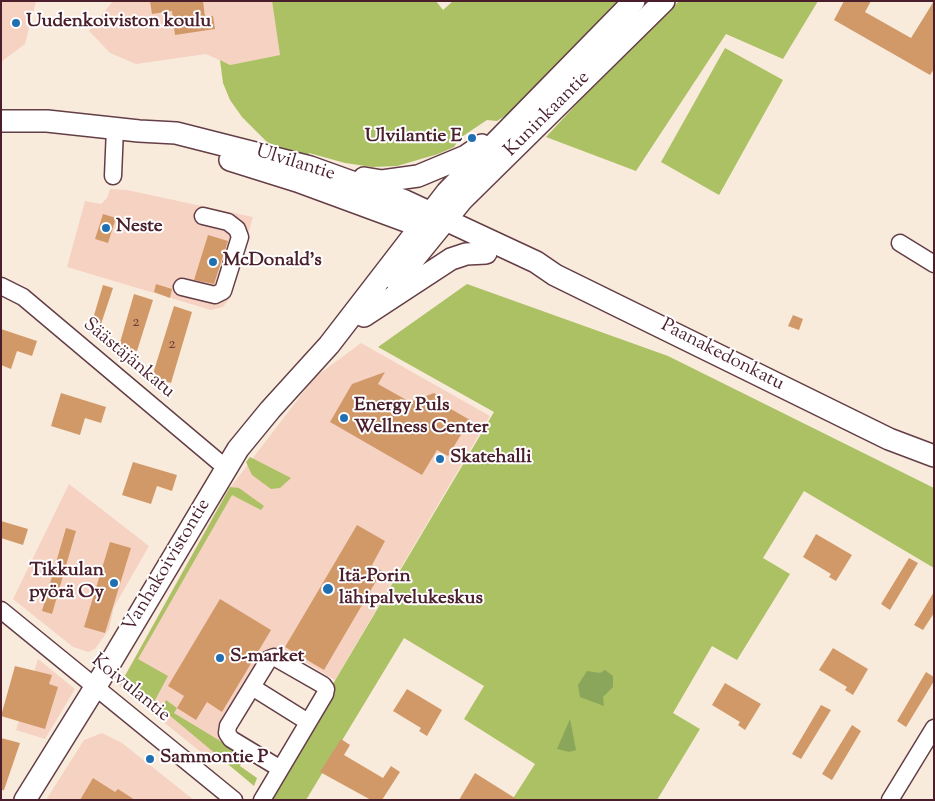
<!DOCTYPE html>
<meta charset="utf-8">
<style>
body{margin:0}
#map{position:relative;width:935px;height:801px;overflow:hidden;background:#f9ebdc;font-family:"Sorts Mill Goudy",serif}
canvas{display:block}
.frame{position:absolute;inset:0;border:2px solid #4a1f2b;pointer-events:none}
</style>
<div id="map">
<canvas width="935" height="801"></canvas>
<div class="frame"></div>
</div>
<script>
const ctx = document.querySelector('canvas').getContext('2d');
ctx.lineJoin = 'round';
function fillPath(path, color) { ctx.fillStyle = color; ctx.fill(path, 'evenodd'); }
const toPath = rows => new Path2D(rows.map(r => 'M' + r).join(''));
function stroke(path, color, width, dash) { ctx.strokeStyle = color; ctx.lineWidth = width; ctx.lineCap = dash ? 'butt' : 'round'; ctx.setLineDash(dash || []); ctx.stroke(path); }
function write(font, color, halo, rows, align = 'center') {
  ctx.font = font + ' "Sorts Mill Goudy",serif'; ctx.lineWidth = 4; ctx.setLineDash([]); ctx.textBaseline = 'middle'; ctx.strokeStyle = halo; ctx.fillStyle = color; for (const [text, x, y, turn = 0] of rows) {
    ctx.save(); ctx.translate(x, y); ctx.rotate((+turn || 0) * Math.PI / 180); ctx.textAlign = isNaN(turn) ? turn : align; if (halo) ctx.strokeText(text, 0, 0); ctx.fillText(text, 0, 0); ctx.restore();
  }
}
const built = toPath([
 [1,1,36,1,25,44,1,62],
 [113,1,272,1,280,55,230,65,206,54,136,64,110,53,89,31],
 [110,189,127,190,253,217,230,298,223,307,211,310,67,267,85,201,101,204,107,198],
 [361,343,490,416,335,680,283,649,213,762,119,686,226,493,315,377],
 [69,484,149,546,114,607,109,629,95,649,88,652,73,647,13,599],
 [38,659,75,689,45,739,16,730],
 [102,733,122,743,194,800,46,800,84,740]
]);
const green = toPath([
 [272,1,436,1,443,10,453,1,623,1,514,110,497,121,487,120,460,138,454,147,438,154,397,166,372,167,345,163,309,153,307,158,282,151,266,141,242,117,230,100,223,83,220,60,230,65,280,55],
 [679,1,818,1,783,59,726,34,636,171,546,137,582,98],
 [725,48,783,80,719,195,661,162],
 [467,284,668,356,934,488,934,568,804,491,763,558,790,574,737,660,712,646,673,713,700,729,657,800,512,800,535,764,464,719,484,686,404,638,306,800,270,800,266,797,494,412,378,347],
 [250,457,291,478,280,488,271,489,252,475,246,462],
 [230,487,239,488,264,506,261,510,232,495,138,659,168,676,154,702,125,676],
 [166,700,177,708,174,713,245,756,240,766,257,778,254,786,162,709]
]);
const forest = toPath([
 [605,670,613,676,613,687,603,697,604,706,580,697,578,685,587,671,600,673],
 [570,719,576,750,569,752,557,749]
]);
const building = toPath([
 [150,1,203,1,205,17,213,16,215,29,175,35,172,11,152,14],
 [844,1,871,1,865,12,911,38,934,1,934,69,930,75,834,20],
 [103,214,116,218,108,243,95,239],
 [208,235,228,241,214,284,194,280],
 [156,284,172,289,170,298,154,292],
 [103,285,113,288,101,324,92,322],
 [134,294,153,300,137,351,119,346],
 [174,306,192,312,171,383,152,377],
 [793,315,803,319,799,330,788,326],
 [1,329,37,341,32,356,17,351,11,369,1,365],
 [385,372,378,384,410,402,434,393,440,397,437,401,470,420,448,456,437,450,422,475,330,422,352,384],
 [61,393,106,407,101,423,85,418,80,435,51,426],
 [133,462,177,475,172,491,157,486,151,504,122,495],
 [1,521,28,529,23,545,1,538],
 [357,525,385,541,372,565,382,571,324,670,285,647],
 [66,528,76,531,52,614,42,611],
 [816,534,852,555,836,581,829,577,831,574,803,557],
 [110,542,131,548,105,633,84,627],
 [909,558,918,563,890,610,881,604],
 [934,592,934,613,923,630,914,625],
 [220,599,271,630,222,712,207,702,196,720,177,708,184,696,168,686],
 [833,648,868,669,853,695,845,690,847,687,819,670],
 [15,666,52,675,49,684,58,687,45,729,1,716],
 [926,672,934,677,934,681,906,727,897,721],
 [725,683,761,704,745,730,738,725,740,722,712,705],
 [407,689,442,710,427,736,419,731,421,728,393,711],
 [821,705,831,710,801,759,792,754],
 [852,725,861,731,832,780,822,774],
 [1,738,20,743,4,790,1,790],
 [341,739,350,745,344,755,383,778,391,766,400,772,382,800,371,800,320,772],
 [475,773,518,800,459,800],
 [93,778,115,792,118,789,135,800,80,800]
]);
const minor = toPath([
 [113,176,115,128],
 [900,243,934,264],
 [1,286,23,297,226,468],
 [182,287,215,295,223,291,240,237,237,229,228,222,203,216],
 [1,610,234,800],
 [252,687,308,722],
 [262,800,325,694,326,689,323,685,274,657,269,659,228,726,227,733,231,739,279,768],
 [890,800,934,728]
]);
const major = toPath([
 [1,121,47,121,139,131,176,133,310,167,405,201,536,262,555,275,889,439,934,456],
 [230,160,297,181,433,231],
 [364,178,382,181,418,176,466,156,482,145],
 [396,281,462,200,664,1],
 [364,316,451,259,466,254,486,253],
 [25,800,109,665,238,449,270,410,329,345,447,192,634,1]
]);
const markers = [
 [16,23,5,"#1f6fb2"],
 [472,138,5,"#1f6fb2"],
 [106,228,5,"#1f6fb2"],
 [213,262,5,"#1f6fb2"],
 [344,418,5,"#1f6fb2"],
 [440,459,5,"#1f6fb2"],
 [114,583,5,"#1f6fb2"],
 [328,589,6,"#1f6fb2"],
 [220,658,5,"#1f6fb2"],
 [150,759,5,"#1f6fb2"]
];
const numberNames = [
 ["2",136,323],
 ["2",172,345]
];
const poiNames = [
 ["Uudenkoiviston koulu",26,23],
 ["Ulvilantie E",462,138,"right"],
 ["Neste",116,228],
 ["McDonald's",223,262],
 ["Energy Puls",354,407],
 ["Wellness Center",354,429],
 ["Skatehalli",450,459],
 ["Tikkulan",104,572,"right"],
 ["pyörä Oy",104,594,"right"],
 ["Itä-Porin",339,578],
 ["lähipalvelukeskus",339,600],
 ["S-market",230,658],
 ["Sammontie P",160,759]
];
const streetNames = [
 ["Kuninkaantie",548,115,-45],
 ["Ulvilantie",295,164,17],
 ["Paanakedonkatu",722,356,27],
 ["Säästäjänkatu",128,359,40],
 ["Vanhakoivistontie",168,566,-59],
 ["Koivulantie",130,689,39]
];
fillPath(built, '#f6d2c3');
fillPath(green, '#acc064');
fillPath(forest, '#89a65a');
fillPath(building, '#d29968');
stroke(minor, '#643e46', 19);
stroke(major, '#643e46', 24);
stroke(minor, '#fff', 16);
stroke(major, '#fff', 21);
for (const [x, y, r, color] of markers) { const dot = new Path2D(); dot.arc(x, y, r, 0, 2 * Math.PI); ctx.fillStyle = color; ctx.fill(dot); stroke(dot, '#fff', 2); }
write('16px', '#6c3e3a', null, numberNames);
write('bold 19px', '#4a1f2b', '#fff', poiNames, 'left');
write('19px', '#4a1f2b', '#fff', streetNames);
</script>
